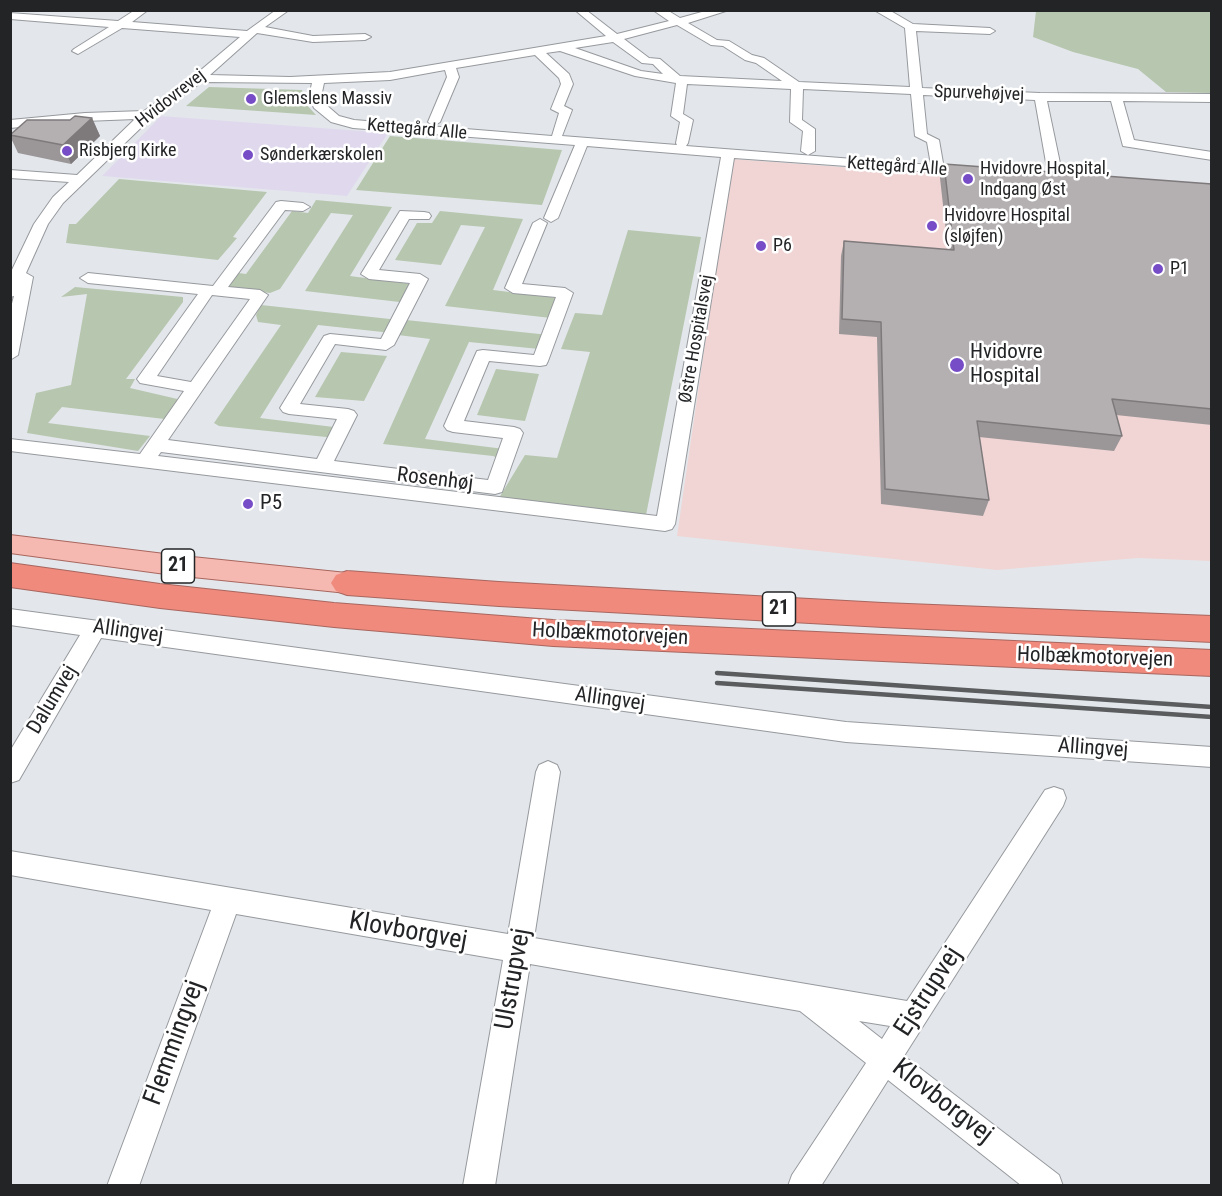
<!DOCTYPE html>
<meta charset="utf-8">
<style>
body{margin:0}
#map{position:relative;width:1222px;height:1196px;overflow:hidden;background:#e3e7eb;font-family:"Roboto Condensed",sans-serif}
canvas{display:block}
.frame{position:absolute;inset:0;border:12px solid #232426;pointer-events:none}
</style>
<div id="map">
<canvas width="1222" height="1196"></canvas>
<div class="frame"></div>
</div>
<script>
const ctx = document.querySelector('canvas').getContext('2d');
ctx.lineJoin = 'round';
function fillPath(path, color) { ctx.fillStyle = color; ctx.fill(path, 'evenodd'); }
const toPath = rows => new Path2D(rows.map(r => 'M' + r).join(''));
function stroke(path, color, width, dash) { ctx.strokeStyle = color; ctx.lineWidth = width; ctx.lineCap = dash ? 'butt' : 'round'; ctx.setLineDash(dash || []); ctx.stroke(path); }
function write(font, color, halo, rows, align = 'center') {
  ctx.font = font + ' "Roboto Condensed",sans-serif'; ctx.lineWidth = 5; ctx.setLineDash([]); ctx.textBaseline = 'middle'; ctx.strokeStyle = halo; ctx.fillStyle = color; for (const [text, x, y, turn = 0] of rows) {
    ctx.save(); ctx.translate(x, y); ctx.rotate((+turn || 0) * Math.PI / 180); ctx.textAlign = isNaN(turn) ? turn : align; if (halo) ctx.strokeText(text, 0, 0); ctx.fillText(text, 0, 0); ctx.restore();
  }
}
const education = toPath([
 [161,116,388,133,347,196,102,176]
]);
const medical = toPath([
 [732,159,1211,194,1211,561,1138,558,997,570,677,536]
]);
const green = toPath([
 [1036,11,1211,11,1211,93,1166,92,1138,69,1073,52,1033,37],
 [209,87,302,90,306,104,316,115,186,106],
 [390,136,562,150,542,205,356,190],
 [119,179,267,192,233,237,237,238,218,260,66,243,69,224,76,224],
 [316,200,392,207,350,276,418,285,408,303,305,291,353,215,331,213,280,289,270,293,228,288,222,284,231,272,246,274,292,211,308,213],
 [440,211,523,219,493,290,558,298,551,318,445,306,485,227,461,225,441,265,395,260,417,223,432,223],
 [628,230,701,237,646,515,499,498,525,455,557,458,590,352,561,349,575,313,602,315],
 [75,287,183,297,183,302,126,379,135,379,130,388,186,401,173,420,62,407,48,423,150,436,138,451,27,433,36,393,71,385,87,294,61,297],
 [261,305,399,320,392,333,318,325,260,418,342,428,336,438,219,426,214,423,281,325,258,322,256,315],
 [406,320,549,335,539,349,469,342,425,439,504,449,500,459,493,456,383,444,430,339,398,335],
 [341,352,387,356,364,401,315,397],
 [496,369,539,374,525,421,477,415]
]);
const minor = toPath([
 [135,10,148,10,132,22,247,31,276,10,289,10,265,27,313,36,365,34,371,37,365,40,313,42,257,33,210,75,290,77,390,72,606,36,575,10,586,10,617,34,669,21,653,10,667,10,680,18,709,10,729,10,688,23,717,40,729,41,752,55,764,58,799,82,910,87,905,28,874,10,889,10,913,24,990,28,995,31,990,34,916,31,922,88,1040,93,1212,94,1212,102,1123,101,1134,140,1212,152,1212,160,1123,146,1111,101,1047,101,1061,168,1054,172,1047,168,1035,100,923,95,927,134,939,140,943,163,941,166,974,169,976,172,974,175,734,158,675,524,672,529,665,531,10,451,10,439,140,454,184,391,140,383,137,379,198,294,88,283,80,278,88,273,213,286,276,202,281,201,303,203,310,207,303,211,285,210,228,287,260,290,268,295,168,440,317,459,337,419,289,414,283,412,280,408,324,336,330,334,381,339,410,283,369,279,361,274,400,211,424,212,429,213,431,216,429,219,409,219,379,270,420,274,428,279,394,345,386,350,335,344,300,404,348,409,354,411,357,415,334,461,488,480,503,438,453,432,447,430,444,426,477,351,483,350,534,355,556,297,513,293,505,288,533,223,540,219,547,223,522,284,565,288,573,293,548,361,546,365,540,366,489,361,464,421,514,427,520,429,523,433,502,492,495,494,161,452,158,456,657,516,721,157,587,146,558,218,551,222,544,218,575,145,353,128,331,122,314,108,309,97,312,83,202,82,151,118,63,203,48,224,26,273,33,277,18,355,10,360,10,311,14,296,10,297,10,274,34,224,53,197,69,182,10,178,10,170,77,175,135,119,85,121,10,128,10,120,85,113,144,111,195,75,240,37,122,28,78,54,72,51,74,49,109,27,10,19,10,13,118,21,135,10],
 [677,25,711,45,723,46,745,60,756,63,782,81,680,76,660,59,649,58,624,39,677,25],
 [613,42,642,63,653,64,663,74,641,71,575,48,613,42],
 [560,51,635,76,676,83,671,116,680,122,676,143,677,145,562,136,572,110,564,106,573,84,569,74,546,53,560,51],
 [535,55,559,78,561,84,551,109,559,113,552,136,354,120,339,116,324,103,321,97,324,83,390,80,445,70,447,77,428,122,434,126,440,122,459,77,456,68,535,55],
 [687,84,791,89,790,122,803,131,801,151,808,155,815,151,815,129,802,120,803,89,911,94,915,136,927,142,931,165,686,146,688,143,693,120,683,114,687,84],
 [212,295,250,299,191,382,157,376,212,295],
 [10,609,846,722,1212,747,1212,767,846,742,101,638,19,780,10,783,10,751,80,635,10,625,10,609],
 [548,761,557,765,560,772,534,938,907,1001,1045,790,1054,787,1063,790,1066,798,1063,806,904,1056,1059,1175,1063,1186,1022,1186,888,1080,821,1186,788,1186,792,1175,866,1063,800,1011,530,964,495,1186,463,1186,503,960,236,914,139,1186,107,1186,211,910,10,875,10,851,508,934,536,772,539,765,548,761],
 [859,1021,890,1026,882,1039,859,1021]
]);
const major = toPath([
 [10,535,173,555,347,573,356,576,360,583,356,590,347,593,173,575,10,553,10,535]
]);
const highway = toPath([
 [10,563,160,584,334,603,553,620,1212,650,1212,676,553,646,334,627,160,608,10,587,10,563],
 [347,571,499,582,883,603,1212,616,1212,642,883,627,499,606,347,595,336,591,331,583,336,575,347,571]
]);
const rail = toPath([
 [717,673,1212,707],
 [717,683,1212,717]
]);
const wall = toPath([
 [92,118,100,136,71,164,18,153,10,136,10,134,70,120],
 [944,164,1212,184,1212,425,1116,415,1122,436,1114,451,979,437,989,500,983,516,881,504,877,337,839,334,841,256,844,241,948,250,940,178]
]);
const shadedWall = toPath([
 [92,118,100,136,71,164,63,145]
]);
const building = toPath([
 [75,116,92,118,63,145,10,135,27,120,70,120,75,116],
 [944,164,1212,184,1212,409,1112,399,1122,436,977,421,989,500,885,489,881,322,842,319,844,241,954,250,944,164]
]);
const markers = [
 [251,99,6,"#764dc6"],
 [67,151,6,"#764dc6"],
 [248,155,6,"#764dc6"],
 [968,179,6,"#764dc6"],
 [932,226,6,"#764dc6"],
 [761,246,6,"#764dc6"],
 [1158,269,6,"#764dc6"],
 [957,365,8,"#764dc6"],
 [248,504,6,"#764dc6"]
];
const farStreetnames = [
 ["Spurvehøjvej",979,94,2],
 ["Hvidovrevej",171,99,-38],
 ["Kettegård Alle",417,130,5],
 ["Kettegård Alle",897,167,4],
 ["Østre Hospitalsvej",697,339,-80]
];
const farPoinames = [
 ["Glemslens Massiv",263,99],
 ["Risbjerg Kirke",79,151],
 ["Sønderkærskolen",260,155],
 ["Hvidovre Hospital,",980,169],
 ["Indgang Øst",980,190],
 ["Hvidovre Hospital",944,216],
 ["(sløjfen)",944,237],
 ["P6",773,246],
 ["P1",1170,269]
];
const shields = [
 [178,566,33],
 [779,609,33]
];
const shieldNames = [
 ["21",178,566],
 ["21",779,609]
];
const poiNames = [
 ["Hvidovre",970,353],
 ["Hospital",970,377],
 ["P5",260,504]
];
const streetNames = [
 ["Rosenhøj",435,480,7],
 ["Allingvej",128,632,8],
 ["Holbækmotorvejen",610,635,3],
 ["Holbækmotorvejen",1095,658,2],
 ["Dalumvej",53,700,-59],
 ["Allingvej",610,700,8],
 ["Allingvej",1093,749,4]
];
const nearStreetnames = [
 ["Klovborgvej",408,932,10],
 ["Ulstrupvej",514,979,-80],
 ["Ejstrupvej",929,992,-57],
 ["Flemmingvej",175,1043,-70],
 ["Klovborgvej",942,1102,38]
];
fillPath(education, '#e0d9ee');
fillPath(medical, '#f0d5d4');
fillPath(green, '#b7c6af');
stroke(minor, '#96999d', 2);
stroke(major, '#a8665f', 2);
stroke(highway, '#a8665f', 2);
fillPath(minor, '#fff');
fillPath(major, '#f6b9b1');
fillPath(highway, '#f08a7d');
stroke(rail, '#5a5c5e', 4.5);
fillPath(wall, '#9b9698');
fillPath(shadedWall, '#7e7a7c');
fillPath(building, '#b4afb1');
stroke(building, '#7e7a7c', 1.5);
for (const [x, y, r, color] of markers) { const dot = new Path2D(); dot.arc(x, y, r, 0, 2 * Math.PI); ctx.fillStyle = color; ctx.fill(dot); stroke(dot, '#fff', 2); }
write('18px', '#232426', '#fff', farStreetnames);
write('18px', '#232426', '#fff', farPoinames, 'left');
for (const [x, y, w] of shields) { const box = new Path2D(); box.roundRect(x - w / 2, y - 17, w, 34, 4.5); ctx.fillStyle = '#fff'; ctx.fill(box); stroke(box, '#232426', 1.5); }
write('bold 20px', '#232426', null, shieldNames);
write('21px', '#232426', '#fff', poiNames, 'left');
write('21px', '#232426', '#fff', streetNames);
write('26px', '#232426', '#fff', nearStreetnames);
</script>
